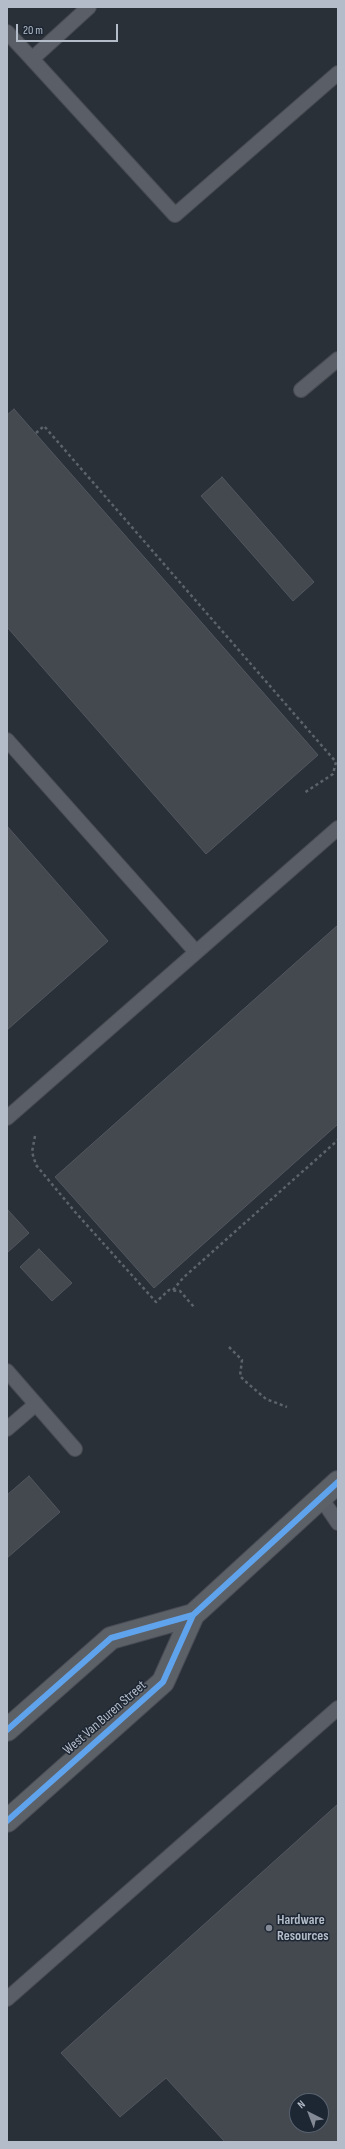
<!DOCTYPE html>
<style>
body{margin:0}
#map{position:relative;width:345px;height:2149px;overflow:hidden;background:#2a3038;font-family:"Sofia Sans Condensed",sans-serif}
canvas{display:block}
.frame{position:absolute;inset:0;border:8px solid #b4bcc9;pointer-events:none}
.north{position:absolute;left:289px;top:2093px;width:40px;height:40px;box-sizing:border-box;background:#1d2633;border:1px solid #59626f;border-radius:50%;rotate:318deg;font-size:11px;font-weight:700;line-height:16px;text-align:center;color:#b4bcc9}
.north::after{content:'';display:block;margin:auto;width:14px;height:18px;background:#848b96;clip-path:polygon(50% 0,100% 100%,50% 72%,0 100%)}
.scale{position:absolute;left:16px;top:24px;width:102px;height:18px;box-sizing:border-box;border:2px solid #b4bcc9;border-top:0;padding-left:5px;font-size:12px;line-height:14px;white-space:nowrap;color:#b4bcc9;-webkit-text-stroke:3px #1d2633;paint-order:stroke}
</style>
<div id="map">
<canvas width="345" height="2149"></canvas>
<div class="frame"></div>
<div class="north">N</div>
<div class="scale">20 m</div>
</div>
<script>
const ctx = document.querySelector('canvas').getContext('2d');
ctx.lineJoin = 'round';
function fillPath(path, color) { ctx.fillStyle = color; ctx.fill(path, 'evenodd'); }
const toPath = rows => new Path2D(rows.map(r => 'M' + r).join(''));
function stroke(path, color, width, dash) { ctx.strokeStyle = color; ctx.lineWidth = width; ctx.lineCap = dash ? 'butt' : 'round'; ctx.setLineDash(dash || []); ctx.stroke(path); }
function write(font, color, halo, rows, align = 'center') {
  ctx.font = font + ' "Sofia Sans Condensed",sans-serif'; ctx.lineWidth = 3; ctx.setLineDash([]); ctx.textBaseline = 'middle'; ctx.strokeStyle = halo; ctx.fillStyle = color; for (const [text, x, y, turn = 0] of rows) {
    ctx.save(); ctx.translate(x, y); ctx.rotate((+turn || 0) * Math.PI / 180); ctx.textAlign = isNaN(turn) ? turn : align; if (halo) ctx.strokeText(text, 0, 0); ctx.fillText(text, 0, 0); ctx.restore();
  }
}
const building = toPath([
 [14,409,318,755,206,854,7,627,7,415,14,409],
 [222,477,314,582,293,601,201,496,222,477],
 [7,826,108,941,7,1030,7,826],
 [338,925,338,1124,154,1288,55,1177,338,925],
 [7,1209,29,1233,8,1252,7,1251,7,1209],
 [39,1249,72,1283,52,1301,20,1267,39,1249],
 [29,1476,60,1512,7,1558,7,1495,29,1476],
 [338,1804,338,2142,225,2142,166,2078,120,2117,61,2053,338,1804],
 [297,2101,321,2101,321,2125,297,2125,297,2101]
]);
const path = toPath([
 [36,433,44,426,336,762,333,774,304,793],
 [35,1136,32,1152,36,1165,76,1213,156,1302,169,1290,180,1291,194,1307],
 [173,1290,183,1278,338,1140],
 [229,1347,242,1360,240,1376,245,1381,266,1399,287,1407]
]);
const service = toPath([
 [7,32,32,59,89,7],
 [32,59,175,215,338,73],
 [301,390,338,359],
 [7,740,196,952],
 [7,1118,338,828],
 [7,1371,75,1449],
 [7,1429,36,1404],
 [321,1498,338,1523],
 [7,1999,338,1708]
]);
const primary = toPath([
 [7,1730,111,1638,193,1615],
 [7,1821,163,1682,193,1615,338,1482]
]);
const cycleway = toPath([
 [7,1730,111,1638,193,1615],
 [7,1821,163,1682,193,1615,338,1482]
]);
const markers = [
 [269,1928,4,"#848b96"]
];
const streetNames = [
 ["West Van Buren Street",105,1718,-41]
];
const poiNames = [
 ["Hardware",277,1920],
 ["Resources",277,1936]
];
fillPath(building, '#444950');
stroke(building, '#52575f', 1);
stroke(service, '#484c53', 16);
stroke(primary, '#484c55', 24);
stroke(path, '#5d636a', 2.5, [3, 3]);
stroke(service, '#5a5e66', 14);
stroke(primary, '#5c6168', 22);
stroke(cycleway, '#60a3ed', 6);
for (const [x, y, r, color] of markers) { const dot = new Path2D(); dot.arc(x, y, r, 0, 2 * Math.PI); ctx.fillStyle = color; ctx.fill(dot); stroke(dot, '#1d2633', 1.5); }
write('14px', '#b4bcc9', '#1d2633', streetNames);
write('bold 14px', '#b4bcc9', '#1d2633', poiNames, 'left');
</script>
